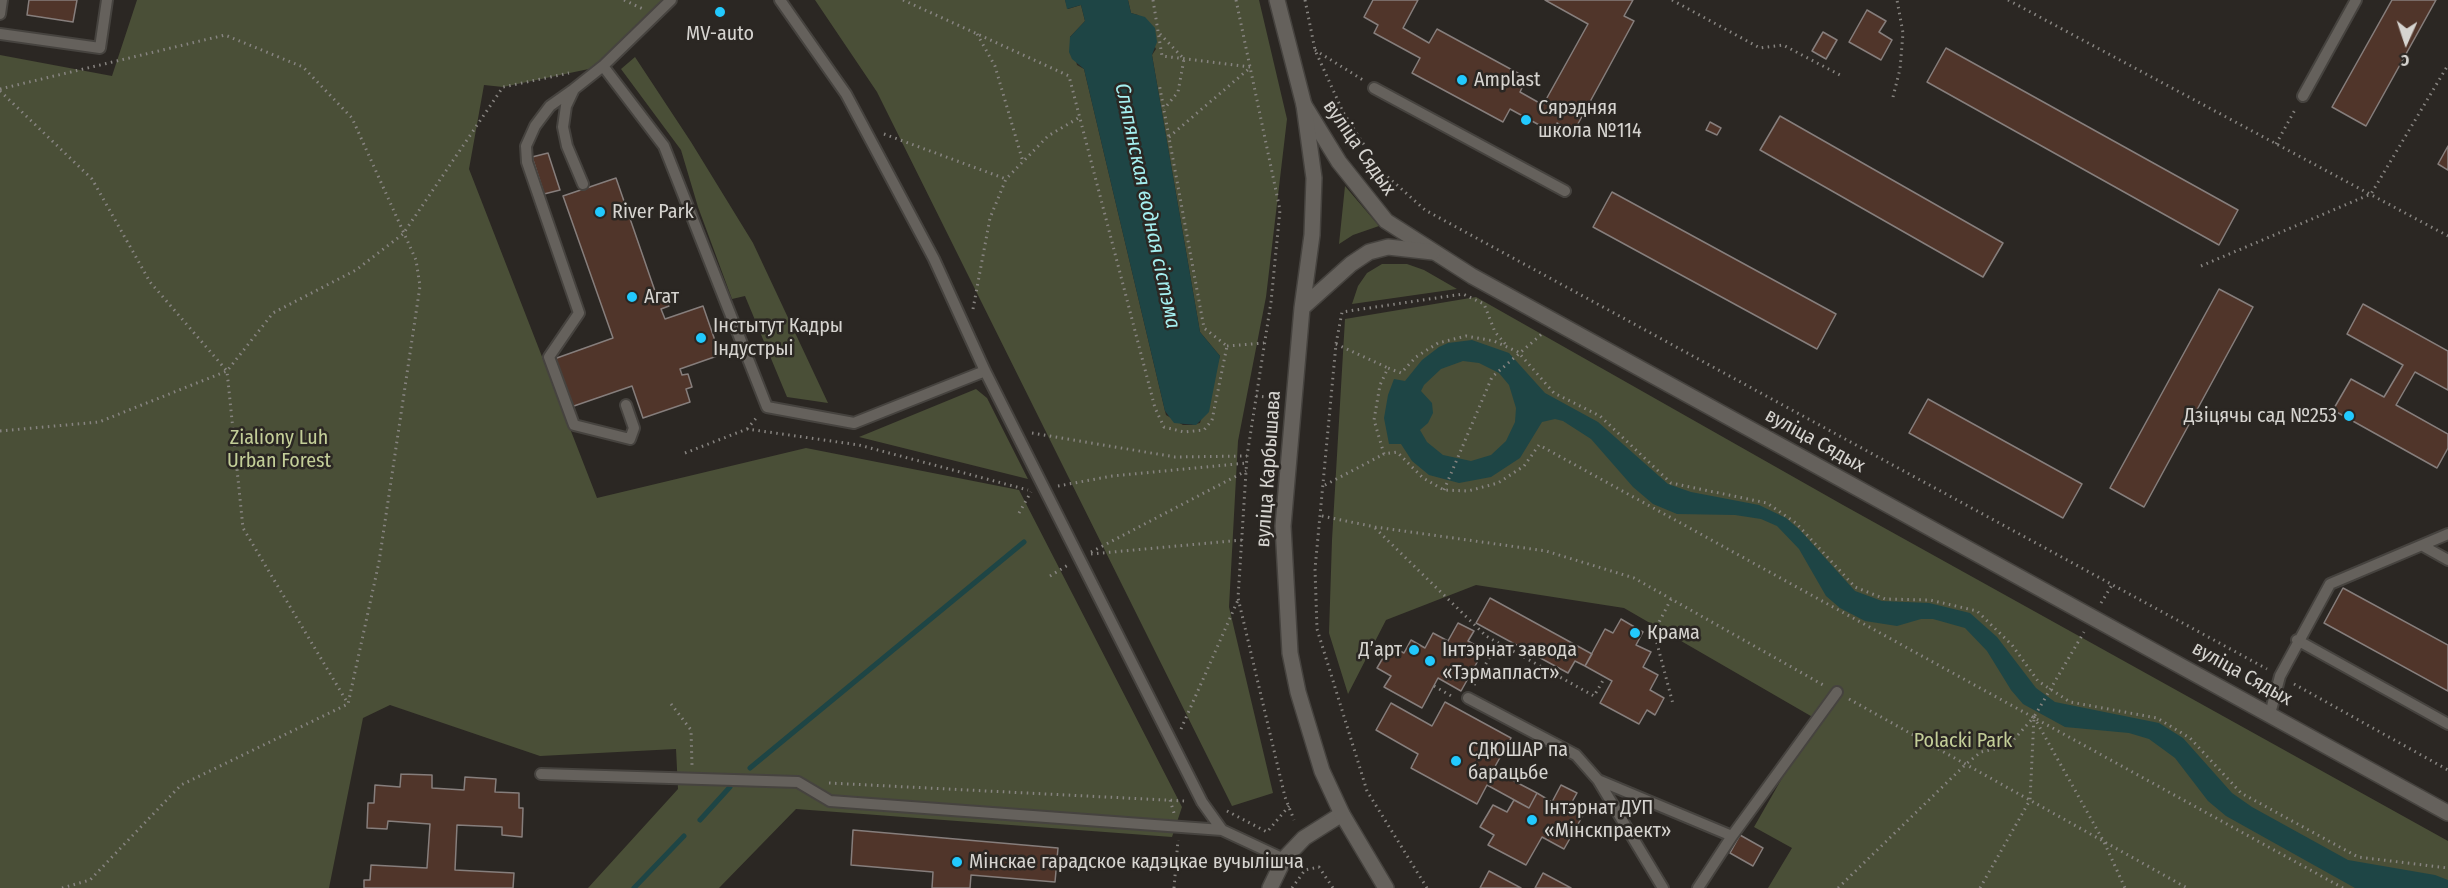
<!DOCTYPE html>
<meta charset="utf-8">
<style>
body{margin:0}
#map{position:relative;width:2448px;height:888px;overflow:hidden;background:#2b2723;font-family:"Fira Sans Condensed",sans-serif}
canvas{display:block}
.north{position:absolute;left:2376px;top:12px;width:60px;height:60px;-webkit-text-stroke:4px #2b2723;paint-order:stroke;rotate:183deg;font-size:16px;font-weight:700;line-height:24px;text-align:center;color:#d6d4d0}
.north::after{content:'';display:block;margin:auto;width:21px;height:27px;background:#d6d4d0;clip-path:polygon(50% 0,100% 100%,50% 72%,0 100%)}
</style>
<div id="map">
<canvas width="2448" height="888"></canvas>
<div class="north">С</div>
</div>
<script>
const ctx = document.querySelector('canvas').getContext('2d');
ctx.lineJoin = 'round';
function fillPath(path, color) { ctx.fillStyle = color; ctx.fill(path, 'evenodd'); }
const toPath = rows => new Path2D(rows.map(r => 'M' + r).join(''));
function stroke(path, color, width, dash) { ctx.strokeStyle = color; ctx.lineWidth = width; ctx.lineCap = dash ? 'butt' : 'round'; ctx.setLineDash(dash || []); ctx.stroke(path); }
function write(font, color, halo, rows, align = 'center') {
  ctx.font = font + ' "Fira Sans Condensed",sans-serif'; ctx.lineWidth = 5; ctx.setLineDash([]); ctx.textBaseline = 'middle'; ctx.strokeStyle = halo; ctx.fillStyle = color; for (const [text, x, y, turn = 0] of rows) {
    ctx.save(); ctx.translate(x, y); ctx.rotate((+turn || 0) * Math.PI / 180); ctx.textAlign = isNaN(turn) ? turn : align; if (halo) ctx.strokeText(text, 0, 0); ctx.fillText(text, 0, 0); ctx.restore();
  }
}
const green = toPath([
 [137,0,671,0,603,66,503,87,484,85,469,169,597,498,806,448,1019,490,1182,807,1172,837,796,809,719,888,588,888,678,789,676,749,540,756,390,705,363,718,329,888,0,888,0,55,112,76],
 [815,0,1065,0,1068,9,1081,5,1085,21,1070,37,1077,65,1084,69,1165,411,1166,415,1183,425,1192,425,1200,423,1220,356,1200,332,1152,55,1156,49,1138,15,1131,13,1128,0,1259,0,1287,119,1266,297,1238,441,1229,607,1273,793,1232,806,877,92],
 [635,57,691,142,753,243,828,403,787,397,745,296,732,299,698,207,681,150,621,69],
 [1345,186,1379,226,1353,235,1339,244],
 [1382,264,1407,264,1424,270,1457,289,1352,304,1358,286,1367,273],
 [1476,297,1843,505,2448,841,2448,888,1768,888,1792,848,1754,827,1816,719,1624,608,1476,585,1386,620,1348,694,1329,633,1332,540,1345,319],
 [976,389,987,398,1028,479,859,437]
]);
const water = toPath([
 [1065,0,1128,0,1131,13,1145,17,1155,28,1157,42,1152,55,1200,332,1220,356,1209,412,1196,425,1174,423,1165,411,1084,69,1072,59,1069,52,1070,37,1085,21,1081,5,1067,9],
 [1472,340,1509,353,1545,393,1598,422,1668,484,1691,492,1759,505,1786,518,1800,530,1855,591,1882,601,1929,603,1970,613,1997,637,2036,688,2055,702,2159,723,2183,738,2232,793,2252,807,2348,860,2435,875,2448,880,2448,888,2355,888,2226,816,2208,801,2175,758,2149,739,2129,733,2065,727,2023,704,2011,690,1987,651,1965,628,1933,619,1921,619,1897,626,1865,621,1840,608,1826,596,1799,549,1777,526,1761,519,1735,515,1677,514,1653,504,1633,487,1591,439,1563,421,1555,419,1542,422,1520,458,1491,477,1459,483,1429,475,1412,461,1401,444,1389,444,1384,418,1388,395,1394,379,1405,381,1422,360,1439,347,1448,343],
 [1463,361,1479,363,1499,373,1509,385,1516,408,1515,422,1506,441,1491,455,1471,461,1443,455,1427,442,1420,430,1428,423,1433,413,1432,403,1421,391,1424,385,1441,369]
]);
const stream = toPath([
 [750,768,1024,542],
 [700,820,730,787],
 [634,888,684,836]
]);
const building = toPath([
 [29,0,77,0,73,22,27,15,29,0],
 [1373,0,1418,0,1403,28,1429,43,1437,29,1527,78,1520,92,1543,105,1588,24,1545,0,1633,0,1624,16,1634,21,1573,133,1557,123,1552,132,1510,109,1503,122,1412,73,1420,58,1374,33,1378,25,1364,17,1373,0],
 [2392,0,2436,0,2366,126,2332,107,2392,0],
 [1867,10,1886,21,1879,32,1892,40,1881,60,1849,42,1867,10],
 [1823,32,1837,40,1826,59,1812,51,1823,32],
 [1946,48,2238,210,2219,245,1927,82,1946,48],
 [1780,116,2003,243,1983,277,1760,150,1780,116],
 [1710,122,1721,128,1717,135,1706,130,1710,122],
 [2448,146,2448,170,2438,164,2448,146],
 [548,153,560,190,544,194,532,157,548,153],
 [616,178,656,294,664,291,669,306,661,309,665,319,703,306,720,355,680,369,682,375,688,374,692,387,686,389,690,402,643,418,632,386,571,407,554,359,613,338,563,196,616,178],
 [1612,192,1836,314,1817,349,1593,227,1612,192],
 [2219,289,2253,307,2144,507,2110,488,2219,289],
 [2363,304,2448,351,2448,390,2415,372,2396,405,2448,434,2448,448,2437,468,2333,410,2351,379,2384,397,2403,365,2347,334,2363,304],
 [1928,399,2082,484,2063,518,1909,433,1928,399],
 [2343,588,2448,645,2448,691,2324,623,2343,588],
 [1490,598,1592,654,1585,666,1575,661,1568,673,1476,623,1490,598],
 [1621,619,1643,632,1636,645,1651,652,1643,667,1658,675,1650,690,1664,698,1655,715,1647,710,1639,724,1600,703,1612,681,1585,666,1605,629,1613,633,1621,619],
 [1458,623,1474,631,1468,641,1484,650,1461,691,1438,678,1422,708,1384,687,1391,676,1377,668,1390,646,1404,653,1411,640,1425,648,1433,633,1448,641,1458,623],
 [1445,702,1511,738,1493,770,1537,793,1529,808,1487,785,1477,804,1411,768,1418,754,1376,730,1391,703,1432,726,1445,702],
 [401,774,432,775,432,788,464,790,465,777,496,779,495,792,519,793,519,808,523,808,522,837,502,835,502,827,457,825,455,870,514,873,513,888,364,888,364,880,370,880,371,865,427,868,430,824,388,821,387,829,367,828,368,803,374,803,375,785,400,787,401,774],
 [1561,785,1577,793,1572,802,1586,810,1564,849,1542,837,1526,865,1488,845,1494,835,1480,827,1493,805,1507,812,1514,800,1529,808,1537,793,1552,802,1561,785],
 [853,830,1058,848,1055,882,971,875,970,888,932,888,933,872,851,865,853,830],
 [1740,835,1763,848,1753,866,1730,853,1740,835],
 [1489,871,1521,888,1480,888,1489,871],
 [1543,873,1571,888,1535,888,1543,873]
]);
const path = toPath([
 [624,0,643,9],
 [903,0,1069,76,1155,408,1164,427,1184,432,1204,430,1212,420,1227,346,1204,328,1159,83],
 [1153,0,1162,56,1251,67],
 [1236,0,1280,210,1271,302,1247,456,1238,598,1285,797,1294,820],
 [1305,0,1315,50,1343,112,1380,170,1425,210,2267,669],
 [1672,0,1760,48,1783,45,1840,75],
 [2008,0,2448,236],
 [977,34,995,66,1023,162],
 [1160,34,1184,59,1178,92,1164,109],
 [1315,50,1363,80],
 [0,89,225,35,303,67,352,118,416,260,420,286,379,562,348,704],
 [0,91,92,179,150,282,227,371,243,528,347,702],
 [1893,97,1900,69,1903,33,1897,0],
 [884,134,1006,179],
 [1169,137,1251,67],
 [2276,144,2296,108],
 [2201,266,2371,194,2448,65],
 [973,309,990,218,1006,179,1048,136,1080,117],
 [1336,344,1388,368],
 [1227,346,1264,343],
 [1256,396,1278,398],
 [747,429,758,416],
 [0,431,99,422,227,371,273,313,356,270,403,234,503,87,569,73],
 [1032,433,1175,457,1247,456],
 [685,453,747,429,859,445,1028,490],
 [1325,485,1384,454],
 [1058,486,1112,476,1247,463],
 [1444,490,1492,377,1543,333],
 [1019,513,1031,492],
 [1322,516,1375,527,1546,551,1634,578,1825,686],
 [1375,528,1486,636,1594,696,1605,677],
 [1091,552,1246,471],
 [1091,554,1242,540],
 [1050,576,1068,565],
 [1671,599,1654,632,1673,704],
 [2101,603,2112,585],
 [2294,684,2448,770],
 [1474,685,1497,644],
 [1434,686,1453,697],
 [1849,699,2187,888],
 [671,704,691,730,692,765],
 [1181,729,1238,600],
 [829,783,1185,801],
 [1170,800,1174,813],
 [1227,811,1267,832,1289,806],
 [62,888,90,880,181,785,348,704],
 [1174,888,1178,840],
 [1292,888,1305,870,1319,867,1333,888],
 [1427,888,1367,791,1317,629,1315,569,1336,344,1342,312,1463,294,1484,304,1495,332,1507,346],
 [1838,888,1966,764,1981,752,2008,746,2034,717,2104,842,2125,888],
 [1980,888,2030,800,2034,717,2084,632],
 [2343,888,1539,445,1524,466,1498,483,1468,491,1444,490,1423,478,1397,452,1384,454,1374,420,1380,385,1388,368,1401,373,1416,357,1438,343,1466,336,1494,341,1518,352,1554,393,1600,416,1671,483,1767,503,1796,523,1855,587,1885,599,1930,600,1977,611,2012,645,2038,681,2070,702,2157,718,2190,738,2241,793,2358,857,2448,868]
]);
const service = toPath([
 [671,0,603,66,664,146,767,407,854,423,985,371],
 [780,0,846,94,934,259,985,371,1202,802,1222,830,1284,859],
 [0,14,2,0],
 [0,34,100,48,107,0],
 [1374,88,1565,191],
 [574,89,550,106,535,126,526,146,527,162,579,313,549,357,574,425,630,439,634,428,626,405],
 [2303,96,2356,0],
 [583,184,567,146,563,127,566,106,574,89,603,66],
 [2423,546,2448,560],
 [2297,640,2448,724],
 [1468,698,1576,755,1598,780,1663,888],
 [2270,714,2280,676,2330,584,2448,534],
 [541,774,798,782,830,801,1222,830],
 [1598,780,1732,836,1698,888],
 [1732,836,1837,692]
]);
const minor = toPath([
 [1270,888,1284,859,1304,838,1342,814]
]);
const tertiary = toPath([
 [1304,105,1339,162,1386,221,1472,276,2448,813]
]);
const secondary = toPath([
 [1277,0,1304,105,1314,178,1312,235,1302,308,1283,526,1290,653,1298,692,1322,771,1342,814,1386,888],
 [1302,308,1351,264,1369,252,1388,247,1433,252]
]);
const markers = [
 [720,12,6,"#22c9fe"],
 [1462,80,6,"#22c9fe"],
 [1526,120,6,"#22c9fe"],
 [600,212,6,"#22c9fe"],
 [632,297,6,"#22c9fe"],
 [701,338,6,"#22c9fe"],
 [2349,416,6,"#22c9fe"],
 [1635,633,6,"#22c9fe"],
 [1414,650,6,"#22c9fe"],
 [1430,661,6,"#22c9fe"],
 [1456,761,6,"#22c9fe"],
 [1532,820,6,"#22c9fe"],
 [957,862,6,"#22c9fe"]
];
const poiNames = [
 ["MV-auto",720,34,"center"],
 ["Amplast",1474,80],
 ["Сярэдняя",1538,108],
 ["школа №114",1538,131],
 ["River Park",612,212],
 ["Агат",644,297],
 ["Інстытут Кадры",713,326],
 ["Індустрыі",713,349],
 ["Дзіцячы сад №253",2337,416,"right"],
 ["Крама",1647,633],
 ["Дʼарт",1402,650,"right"],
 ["Інтэрнат завода",1442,650],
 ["«Тэрмапласт»",1442,673],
 ["СДЮШАР па",1468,750],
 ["барацьбе",1468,773],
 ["Інтэрнат ДУП",1544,808],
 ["«Мінскпраект»",1544,831],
 ["Мінскае гарадское кадэцкае вучылішча",969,862]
];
const streetNames = [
 ["вуліца Сядых",1359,148,55],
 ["вуліца Сядых",1815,441,29],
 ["вуліца Карбышава",1269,469,-86],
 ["вуліца Сядых",2242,674,29]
];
const parkNames = [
 ["Zialiony Luh",279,438],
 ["Urban Forest",279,461],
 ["Polacki Park",1963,741]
];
const waterNames = [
 ["Сляпянская водная сістэма",1147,206,78]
];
fillPath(green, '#4a4f37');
fillPath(water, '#1e4545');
stroke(stream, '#1e4545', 5);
fillPath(building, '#50352a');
stroke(building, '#867e7c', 1.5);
stroke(service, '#46433f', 14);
stroke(minor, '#46433f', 18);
stroke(tertiary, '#46433f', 18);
stroke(secondary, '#46433f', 18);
stroke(path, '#878480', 3, [1.5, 4.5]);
stroke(service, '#65615c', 10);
stroke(minor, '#65615c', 15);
stroke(tertiary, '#65615c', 15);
stroke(secondary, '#65615c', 15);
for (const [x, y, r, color] of markers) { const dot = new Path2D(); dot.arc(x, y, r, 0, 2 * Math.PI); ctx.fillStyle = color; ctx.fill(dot); stroke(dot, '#2b2723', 2); }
write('20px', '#d6d4d0', '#2b2723', poiNames, 'left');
write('20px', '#d6d4d0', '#2b2723', streetNames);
write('20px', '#c3ce98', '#2b2723', parkNames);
write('italic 21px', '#a5eff0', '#2b2723', waterNames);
</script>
